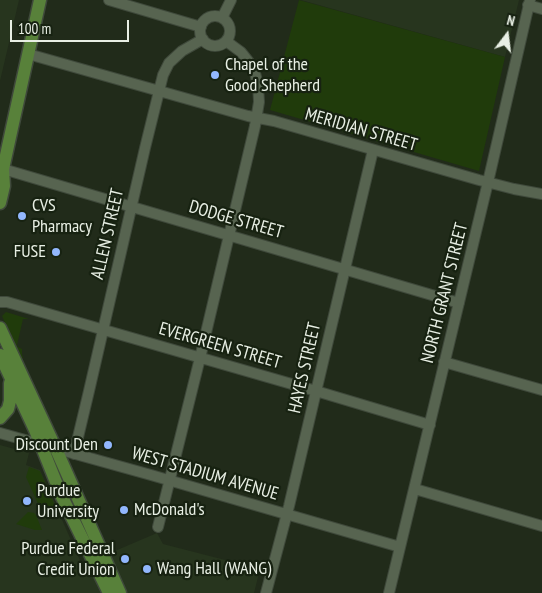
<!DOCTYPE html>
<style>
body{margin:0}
#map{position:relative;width:542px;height:593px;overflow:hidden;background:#212b1a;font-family:"PT Sans Narrow",sans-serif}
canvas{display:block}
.north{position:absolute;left:482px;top:10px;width:50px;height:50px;-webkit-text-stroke:4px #172211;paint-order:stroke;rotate:15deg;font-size:14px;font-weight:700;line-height:20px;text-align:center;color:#e8efe4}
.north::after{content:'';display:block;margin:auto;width:18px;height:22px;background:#e8efe4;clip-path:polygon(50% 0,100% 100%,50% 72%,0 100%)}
.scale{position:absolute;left:10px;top:20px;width:119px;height:22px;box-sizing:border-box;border:2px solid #e8efe4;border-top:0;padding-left:6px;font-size:15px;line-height:18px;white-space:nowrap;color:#e8efe4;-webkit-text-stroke:4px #172211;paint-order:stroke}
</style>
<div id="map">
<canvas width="542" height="593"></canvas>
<div class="north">N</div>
<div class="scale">100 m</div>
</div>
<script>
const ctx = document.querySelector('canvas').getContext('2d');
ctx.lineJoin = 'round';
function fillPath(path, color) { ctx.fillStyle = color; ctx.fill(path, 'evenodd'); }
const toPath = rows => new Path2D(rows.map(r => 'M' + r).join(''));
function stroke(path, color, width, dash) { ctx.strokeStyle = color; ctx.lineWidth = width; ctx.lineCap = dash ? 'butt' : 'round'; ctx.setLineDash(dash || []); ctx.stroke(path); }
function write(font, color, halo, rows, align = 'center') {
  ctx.font = font + ' "PT Sans Narrow",sans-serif'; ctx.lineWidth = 4.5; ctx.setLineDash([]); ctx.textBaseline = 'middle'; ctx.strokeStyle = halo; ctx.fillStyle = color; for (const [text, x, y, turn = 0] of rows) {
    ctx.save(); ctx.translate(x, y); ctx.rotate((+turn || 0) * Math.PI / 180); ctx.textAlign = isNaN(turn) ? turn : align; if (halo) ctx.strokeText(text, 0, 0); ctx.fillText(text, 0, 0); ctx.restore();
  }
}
const built = toPath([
 [0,0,19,0,0,81],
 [301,0,519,0,505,57],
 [0,445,29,453,26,465,40,470,82,565,157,533,163,544,260,569,254,593,0,593]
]);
const green = toPath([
 [299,0,505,57,479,171,270,110],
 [6,312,29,319,23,319,17,345,18,347,22,349,22,354,23,358,22,359,2,316],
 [29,467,40,471,57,510,57,512,39,506,26,477],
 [28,512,34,513,36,515,42,530,35,530,16,524]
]);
const minor = toPath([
 [109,0,201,27],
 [528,5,542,9],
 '200 31a15 15 0 1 1 30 0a15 15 0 1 1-30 0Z',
 [222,18,231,0],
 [28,54,248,116,274,121,479,180,514,189,542,194],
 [3,169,459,303],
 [0,302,7,302,316,391,430,425],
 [444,362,542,390],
 [0,433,151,475,400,547],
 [74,454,89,391,145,148,163,75,169,63,182,51,203,39],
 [415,489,542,526],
 [158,527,200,358,255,126,259,102,258,85,255,73,249,62,241,52,226,41],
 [266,593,289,506,373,150],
 [389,593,488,182,530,0]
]);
const major = toPath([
 [0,203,4,186,3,169,40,0],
 [0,328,56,449,120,593],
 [0,355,35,430,62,497,109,593],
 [0,418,8,409,10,401,10,383]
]);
const markers = [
 [215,75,5,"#92b7fd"],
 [22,216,5,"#92b7fd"],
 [56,252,5,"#92b7fd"],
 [108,445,5,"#92b7fd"],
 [27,501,5,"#92b7fd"],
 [124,510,5,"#92b7fd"],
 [125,559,5,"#92b7fd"],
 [147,569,5,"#92b7fd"]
];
const poiNames = [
 ["Chapel of the",225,65],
 ["Good Shepherd",225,86],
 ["CVS",32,206],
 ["Pharmacy",32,227],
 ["FUSE",46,252,"right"],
 ["Discount Den",98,445,"right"],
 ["Purdue",37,491],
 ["University",37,512],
 ["McDonald's",134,510],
 ["Purdue Federal",115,549,"right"],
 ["Credit Union",115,570,"right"],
 ["Wang Hall (WANG)",157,569]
];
const streetNames = [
 ["MERIDIAN STREET",361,130,16],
 ["DODGE STREET",236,220,16],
 ["ALLEN STREET",108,234,-77],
 ["NORTH GRANT STREET",445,293,-76],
 ["EVERGREEN STREET",220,346,16],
 ["HAYES STREET",305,368,-77],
 ["WEST STADIUM AVENUE",205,474,16]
];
fillPath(built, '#27351e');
fillPath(green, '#203b0b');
stroke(minor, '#3f493b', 12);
stroke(major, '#3f493b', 15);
stroke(minor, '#576450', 10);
stroke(major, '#58813a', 12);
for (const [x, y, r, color] of markers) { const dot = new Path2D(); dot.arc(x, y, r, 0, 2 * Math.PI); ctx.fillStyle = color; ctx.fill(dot); stroke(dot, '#172211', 2); }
write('18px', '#e8efe4', '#172211', poiNames, 'left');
write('18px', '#e8efe4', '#172211', streetNames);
</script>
